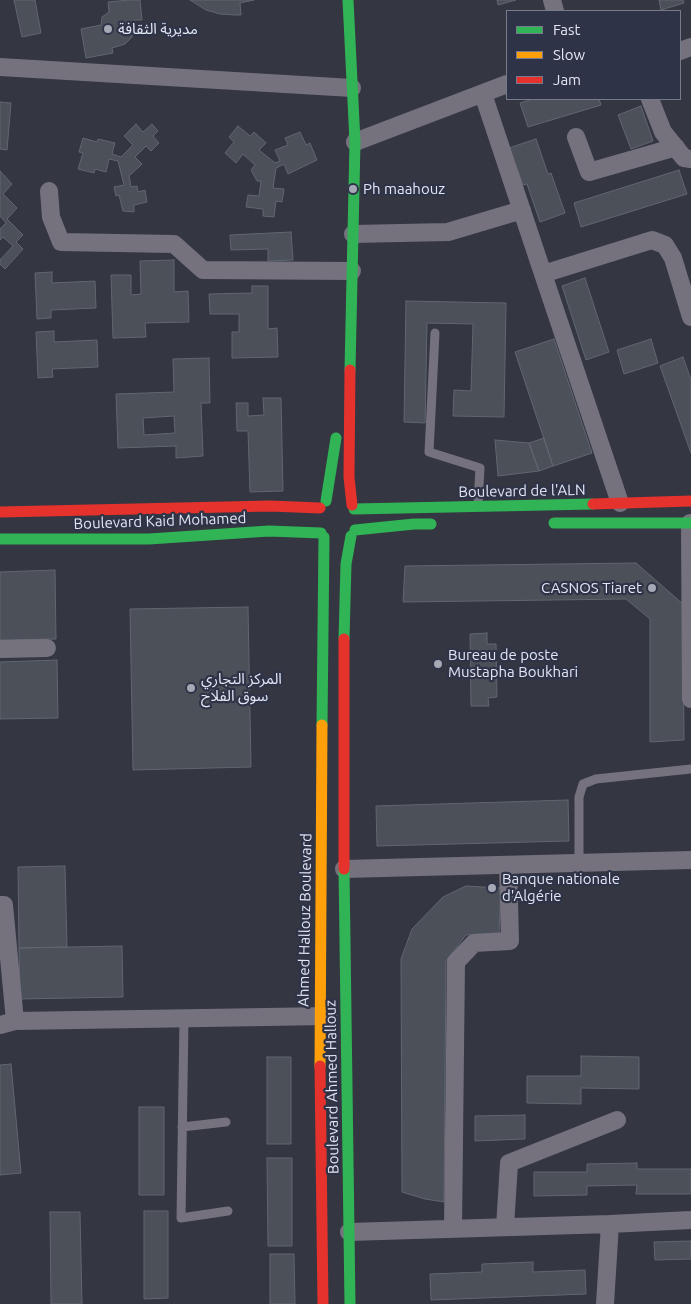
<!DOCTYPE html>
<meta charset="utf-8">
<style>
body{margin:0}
#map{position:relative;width:691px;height:1304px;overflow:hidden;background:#343642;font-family:Ubuntu,sans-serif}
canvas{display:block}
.legend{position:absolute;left:506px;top:10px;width:175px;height:90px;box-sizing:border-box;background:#2e3348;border:1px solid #767b8c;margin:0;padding:6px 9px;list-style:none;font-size:15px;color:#e2e6f3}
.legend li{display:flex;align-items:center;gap:10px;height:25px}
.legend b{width:25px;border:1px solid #767b8c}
</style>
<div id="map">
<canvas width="691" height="1304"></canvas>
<ul class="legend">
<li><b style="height:6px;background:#30b455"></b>Fast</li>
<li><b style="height:6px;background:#ff9f0a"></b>Slow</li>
<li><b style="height:6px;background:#e5322d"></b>Jam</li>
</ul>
</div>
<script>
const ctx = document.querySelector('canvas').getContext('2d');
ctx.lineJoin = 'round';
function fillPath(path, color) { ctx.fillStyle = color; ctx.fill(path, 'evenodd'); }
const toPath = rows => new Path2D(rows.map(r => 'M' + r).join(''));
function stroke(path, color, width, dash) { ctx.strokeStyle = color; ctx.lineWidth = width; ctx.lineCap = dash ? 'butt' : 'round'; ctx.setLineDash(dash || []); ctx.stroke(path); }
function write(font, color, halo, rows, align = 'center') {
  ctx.font = font + ' Ubuntu,"Noto Sans Arabic",sans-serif'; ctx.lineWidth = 4.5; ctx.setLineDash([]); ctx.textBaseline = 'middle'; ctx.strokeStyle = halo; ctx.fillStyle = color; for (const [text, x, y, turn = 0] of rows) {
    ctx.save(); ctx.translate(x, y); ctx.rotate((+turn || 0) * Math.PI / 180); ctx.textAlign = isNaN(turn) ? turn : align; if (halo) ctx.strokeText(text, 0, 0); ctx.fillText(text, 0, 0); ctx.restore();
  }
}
const building = toPath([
 [14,0,35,0,41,33,22,37,14,0],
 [129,0,140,0,142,20,135,20,134,29,132,37,125,44,112,48,113,53,86,58,81,29,101,25,102,17,109,12,108,2,129,0],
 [190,0,254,0,240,3,241,15,235,15,220,14,206,10,190,0],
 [497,0,516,0,498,5,497,0],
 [659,0,683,0,684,3,661,10,659,0],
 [533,99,599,99,601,105,528,127,520,103,533,99],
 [0,102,11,103,7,150,0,149,0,102],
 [641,106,653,141,631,149,618,115,641,106],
 [136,124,143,132,152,124,158,131,153,136,159,143,151,151,146,146,135,157,142,164,129,176,131,187,137,186,138,192,145,190,147,202,134,205,134,212,123,211,119,195,116,196,114,187,124,185,118,161,109,159,106,172,95,169,94,173,78,169,83,153,79,152,83,138,97,142,98,139,115,143,112,154,121,157,133,145,124,136,136,124],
 [238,126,250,136,254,132,266,143,259,150,275,163,280,161,275,150,288,145,285,138,300,132,306,145,310,143,317,160,288,174,284,164,276,168,273,188,284,189,282,202,276,201,274,217,263,216,263,209,246,207,248,195,259,196,261,181,257,181,251,170,255,165,243,154,236,163,225,153,234,142,229,137,238,126],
 [536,139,548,174,551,173,565,213,540,222,527,184,523,185,509,148,536,139],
 [679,170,687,194,581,227,574,203,679,170],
 [0,171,12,184,3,194,17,208,7,219,23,235,16,242,23,249,5,269,0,264,0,260,13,246,3,237,0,240,0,229,6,223,0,216,0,171],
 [291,232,293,260,268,261,268,249,231,250,230,235,291,232],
 [174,260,174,292,188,291,189,322,145,323,146,337,113,338,111,275,131,275,131,295,141,294,140,261,174,260],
 [52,272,52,283,95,281,96,308,51,310,51,318,37,319,35,273,52,272],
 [585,278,609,352,586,360,562,286,585,278],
 [252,286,268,286,268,329,277,328,278,357,232,358,232,332,239,332,239,314,210,314,209,294,252,293,252,286],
 [406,301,506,303,504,417,453,416,454,390,471,391,473,324,427,323,425,423,404,422,406,301],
 [54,331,54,342,97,340,98,367,52,369,53,377,38,378,36,332,54,331],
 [554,339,592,453,553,466,515,352,554,339],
 [651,339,658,363,624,374,617,350,651,339],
 [683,357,691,380,691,453,660,366,683,357],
 [209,358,210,403,201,403,203,456,176,458,176,446,118,448,116,394,174,392,173,359,209,358],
 [174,416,175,433,144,435,143,418,174,416],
 [263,398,281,398,283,491,250,492,248,431,237,431,236,403,248,403,248,416,264,415,263,398],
 [544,438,553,466,539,471,529,443,544,438],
 [495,440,529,443,539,471,498,476,495,440],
 [636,563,683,604,684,740,650,742,650,619,626,599,403,602,405,566,636,563],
 [55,570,56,639,0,640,0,572,55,570],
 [248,607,251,767,133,770,130,609,248,607],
 [487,633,487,644,496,644,497,697,488,698,489,706,471,706,470,634,487,633],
 [57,660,58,718,0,719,0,662,57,660],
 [568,800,569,841,377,846,376,806,568,800],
 [65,866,67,947,19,948,18,867,65,866],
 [466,886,501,888,499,933,466,935,446,961,444,1202,425,1199,402,1192,401,959,412,929,443,897,466,886],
 [122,946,123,997,20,999,19,948,122,946],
 [581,1056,639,1057,639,1089,581,1088,581,1104,527,1103,527,1076,581,1076,581,1056],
 [267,1057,291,1057,291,1144,267,1144,267,1057],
 [11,1064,21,1173,0,1175,0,1065,11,1064],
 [139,1107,164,1107,164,1195,139,1195,139,1107],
 [525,1115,525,1139,475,1141,475,1116,525,1115],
 [267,1158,292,1158,292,1246,268,1246,267,1158],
 [637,1163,637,1169,691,1169,691,1194,636,1194,637,1185,587,1186,587,1195,534,1196,534,1172,587,1172,587,1164,637,1163],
 [144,1211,168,1211,168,1298,144,1299,144,1211],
 [50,1212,80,1212,82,1304,51,1304,50,1212],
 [691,1241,691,1259,655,1260,654,1242,691,1241],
 [270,1254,294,1254,295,1304,270,1304,270,1254],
 [533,1262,533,1272,585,1270,586,1294,431,1300,430,1274,482,1272,482,1264,533,1262]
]);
const lane = toPath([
 [435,333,429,452,480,468,478,503],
 [579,863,579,797,583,784,596,779,691,769],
 [184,1019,181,1218,228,1211],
 [182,1127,226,1122]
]);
const street = toPath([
 [552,0,555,11],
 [680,51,691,47],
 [0,67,352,88],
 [483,94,543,274,652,240,665,245,673,258,691,317],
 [650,99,663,132,684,158,691,159],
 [576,137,589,172,676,147],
 [355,142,507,84],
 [49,191,51,217,61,242,174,244,203,270,352,271],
 [353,234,448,232,522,210],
 [543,274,620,503],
 [690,523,691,699],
 [0,649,47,648],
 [344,869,691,860],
 [0,905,4,905,15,1021],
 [0,1025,15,1021,328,1016],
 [610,1224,691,1220],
 [505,1227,509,1163,617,1120],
 [453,1229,456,962,474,943,510,941,508,865],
 [349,1232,610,1224,605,1304]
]);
const fast = toPath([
 [348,0,355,142,350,370],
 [326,501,336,438],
 [354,509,593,504],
 [554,523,691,523],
 [355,530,414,524,431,524],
 [0,539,149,539,269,531,321,533],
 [344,639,346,564,351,536],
 [322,725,324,537],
 [344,869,350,1304]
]);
const slow = toPath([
 [320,1066,322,725]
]);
const jam = toPath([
 [350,370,349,477,352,505],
 [593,504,691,501],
 [0,512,270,506,320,508],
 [344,639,344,869],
 [320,1066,323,1304]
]);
const markers = [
 [108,29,5,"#a5a8b5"],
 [353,189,5,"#a5a8b5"],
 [652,588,5,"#a5a8b5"],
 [438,664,5,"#a5a8b5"],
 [191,688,5,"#a5a8b5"],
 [492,888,5,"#a5a8b5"]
];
const poiNames = [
 ["مديرية الثقافة",118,29],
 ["Ph maahouz",363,189],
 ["CASNOS Tiaret",642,588,"right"],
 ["Bureau de poste",448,655],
 ["Mustapha Boukhari",448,672],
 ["المركز التجاري",201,679],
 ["سوق الفلاح",201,696],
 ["Banque nationale",502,879],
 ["d'Algérie",502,896]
];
const streetNames = [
 ["Boulevard de l'ALN",522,491,-1],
 ["Boulevard Kaid Mohamed",160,521,-2],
 ["Ahmed Hallouz Boulevard",305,920,-89],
 ["Boulevard Ahmed Hallouz",332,1087,-91]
];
fillPath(building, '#4c5059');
stroke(building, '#61666f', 1);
stroke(lane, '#75727e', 9);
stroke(street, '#75727e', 18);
stroke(fast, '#30b455', 11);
stroke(slow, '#ff9f0a', 11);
stroke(jam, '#e5322d', 11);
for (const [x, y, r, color] of markers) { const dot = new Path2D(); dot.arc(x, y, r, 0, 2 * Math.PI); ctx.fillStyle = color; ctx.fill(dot); stroke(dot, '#2e3348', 2); }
write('15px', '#e2e6f3', '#2e3348', poiNames, 'left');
write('15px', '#e2e6f3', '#2e3348', streetNames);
</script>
